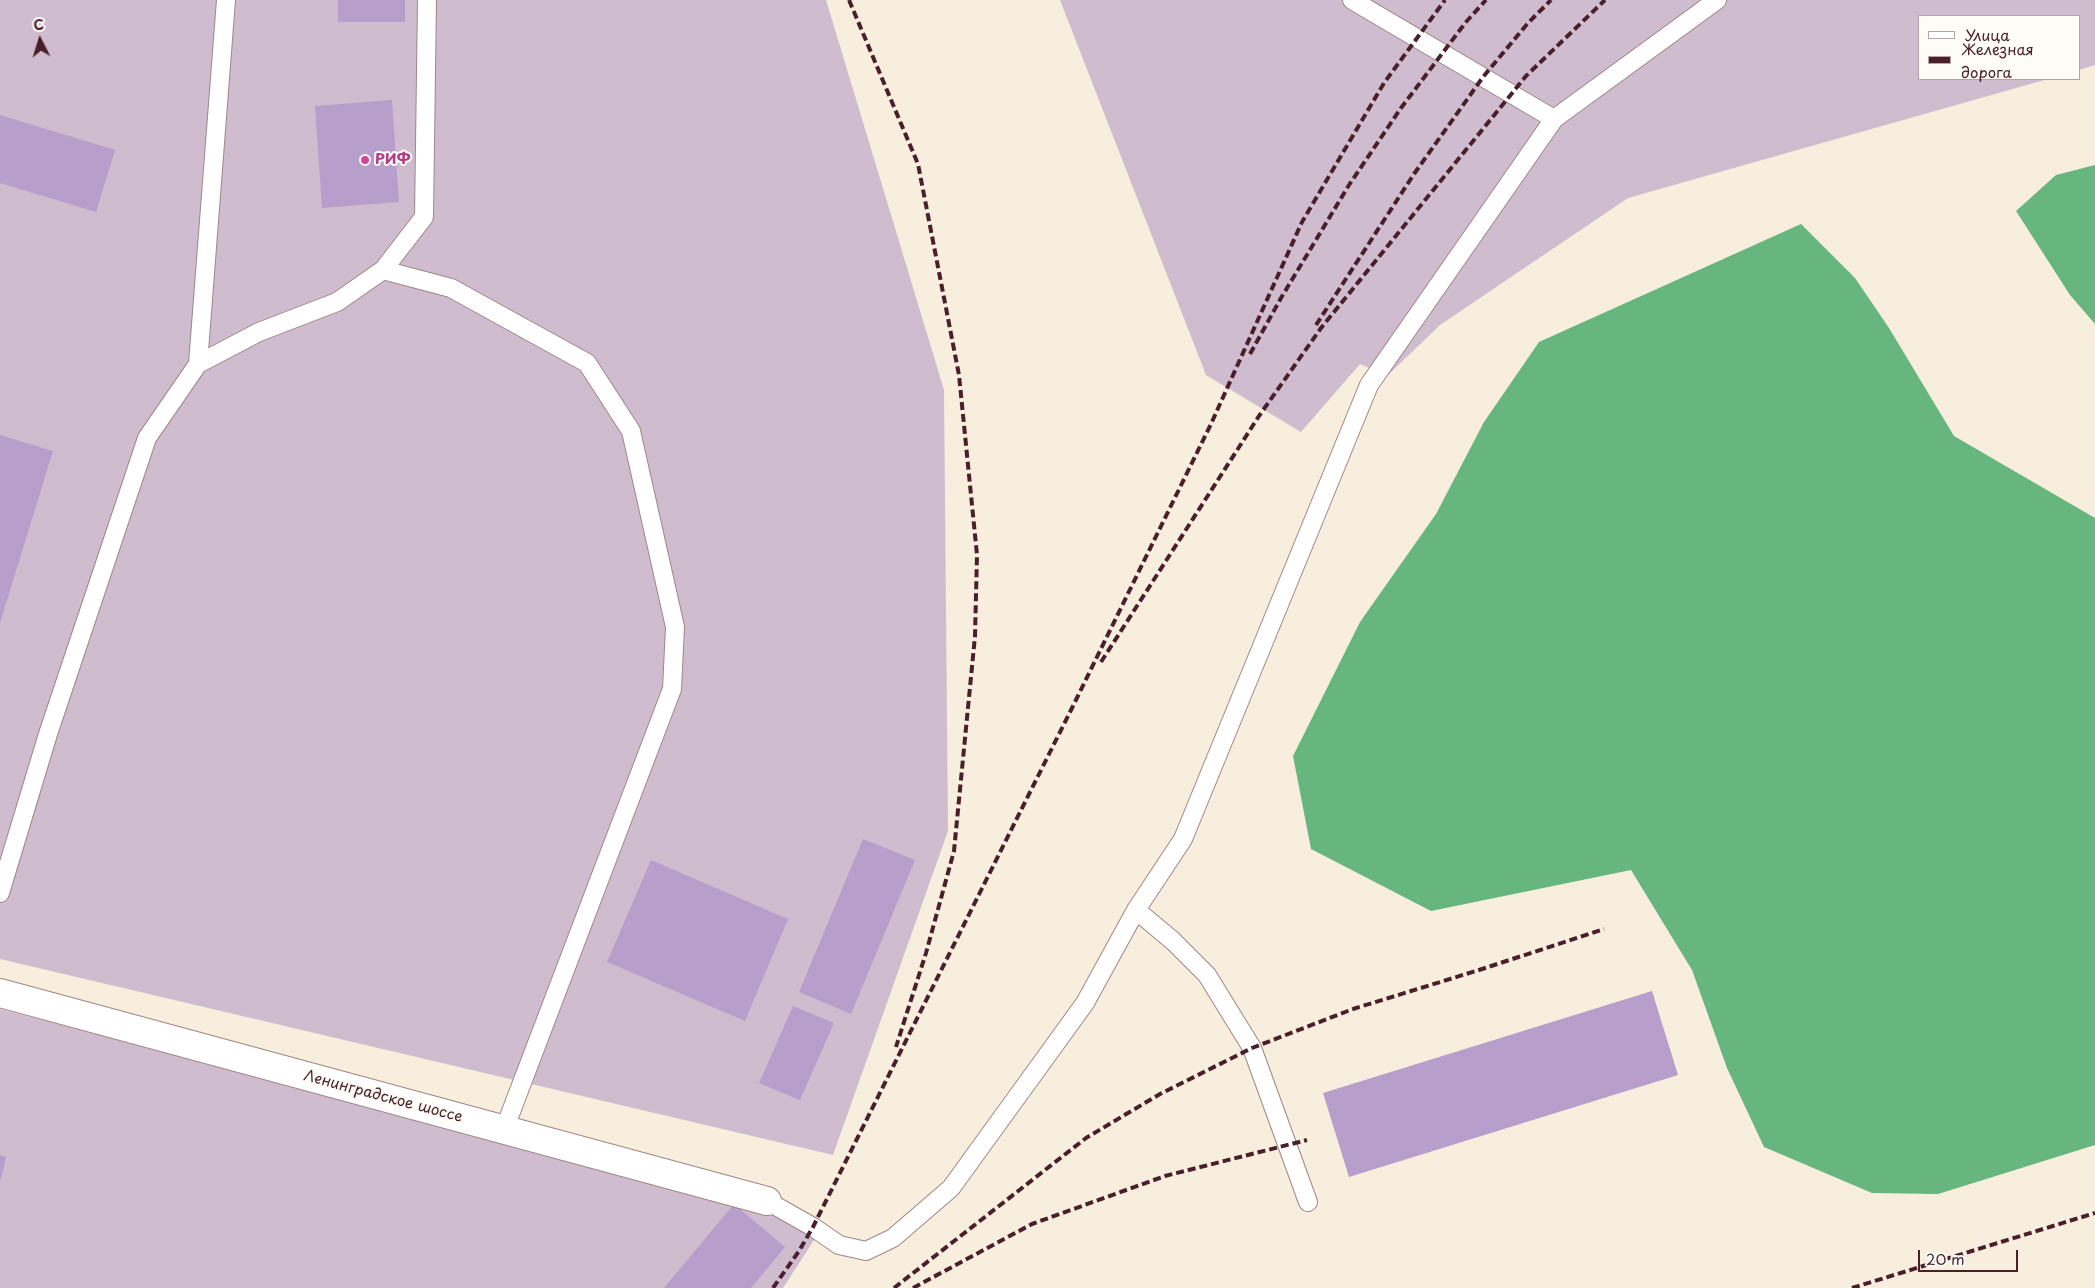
<!DOCTYPE html>
<meta charset="utf-8">
<style>
body{margin:0}
#map{position:relative;width:2095px;height:1288px;overflow:hidden;background:#f7eedd;font-family:"Playpen Sans",sans-serif}
canvas{display:block}
.legend{position:absolute;left:1918px;top:15px;width:162px;height:65px;box-sizing:border-box;background:#fdfcf7;border:1px solid #b5a4a5;margin:0;padding:6px 9px;list-style:none;font-size:15px;color:#4a1f2b}
.legend li{display:flex;align-items:center;gap:10px;height:25px}
.legend b{width:25px;border:1px solid #b5a4a5}
.north{position:absolute;left:15px;top:15px;width:50px;height:50px;-webkit-text-stroke:4px #fdfcf7;paint-order:stroke;rotate:355deg;font-size:14px;font-weight:700;line-height:20px;text-align:center;color:#4a1f2b}
.north::after{content:'';display:block;margin:auto;width:18px;height:22px;background:#4a1f2b;clip-path:polygon(50% 0,100% 100%,50% 72%,0 100%)}
.scale{position:absolute;left:1918px;top:1250px;width:100px;height:22px;box-sizing:border-box;border:2px solid #4a1f2b;border-top:0;padding-left:6px;font-size:15px;line-height:18px;white-space:nowrap;color:#4a1f2b;-webkit-text-stroke:4px #fdfcf7;paint-order:stroke}
</style>
<div id="map">
<canvas width="2095" height="1288"></canvas>
<ul class="legend">
<li><b style="height:6px;background:#fff"></b>Улица</li>
<li><b style="height:6px;background:#4a1f2b"></b>Железная дорога</li>
</ul>
<div class="north">С</div>
<div class="scale">20 m</div>
</div>
<script>
const ctx = document.querySelector('canvas').getContext('2d');
ctx.lineJoin = 'round';
function fillPath(path, color) { ctx.fillStyle = color; ctx.fill(path, 'evenodd'); }
const toPath = rows => new Path2D(rows.map(r => 'M' + r).join(''));
function stroke(path, color, width, dash) { ctx.strokeStyle = color; ctx.lineWidth = width; ctx.lineCap = dash ? 'butt' : 'round'; ctx.setLineDash(dash || []); ctx.stroke(path); }
function write(font, color, halo, rows, align = 'center') {
  ctx.font = font + ' "Playpen Sans",sans-serif'; ctx.lineWidth = 4; ctx.setLineDash([]); ctx.textBaseline = 'middle'; ctx.strokeStyle = halo; ctx.fillStyle = color; for (const [text, x, y, turn = 0] of rows) {
    ctx.save(); ctx.translate(x, y); ctx.rotate((+turn || 0) * Math.PI / 180); ctx.textAlign = isNaN(turn) ? turn : align; if (halo) ctx.strokeText(text, 0, 0); ctx.fillText(text, 0, 0); ctx.restore();
  }
}
const industrial = toPath([
 [0,0,826,0,944,390,948,831,833,1155,0,959],
 [1060,0,2095,0,2095,65,2079,70,2079,16,1919,16,1919,79,2048,79,1628,198,1440,325,1387,376,1360,364,1301,432,1206,375],
 [0,1009,825,1223,783,1288,0,1288]
]);
const forest = toPath([
 [2095,165,2095,324,2070,295,2016,211,2056,175],
 [1801,224,1855,278,1889,328,1954,436,2095,518,2095,1145,1938,1194,1872,1193,1764,1147,1727,1068,1692,970,1631,870,1431,911,1311,849,1293,756,1360,622,1436,514,1484,422,1539,342]
]);
const building = toPath([
 [338,0,405,0,405,22,338,22],
 [392,100,399,202,322,208,315,106],
 [0,115,115,150,96,212,0,183],
 [0,435,53,451,0,623],
 [863,839,915,860,851,1014,799,992],
 [651,860,788,919,745,1021,607,962],
 [1652,991,1678,1075,1349,1177,1323,1093],
 [793,1006,834,1023,800,1100,759,1083],
 [0,1155,6,1157,1,1179,0,1179],
 [734,1204,785,1247,751,1288,664,1288]
]);
const lane = toPath([
 [1352,0,1554,119],
 [383,270,451,288,587,363,631,431,675,627,672,689,504,1130],
 [198,364,226,0],
 [0,893,48,734,147,438,198,364,259,332,337,302,383,270,424,217,427,0],
 [1136,910,1173,941,1207,975,1252,1048,1308,1202],
 [767,1201,813,1227,839,1245,866,1251,893,1238,951,1188,1085,1003,1136,910,1183,839,1369,385,1554,119,1717,0]
]);
const street = toPath([
 [0,993,767,1201]
]);
const rail = toPath([
 [849,0,918,164,959,375,977,555,975,636,954,851,926,953,896,1047],
 [1316,325,1414,174,1483,77,1528,23,1551,0],
 [1250,354,1281,298,1349,185,1401,108,1466,22,1486,0],
 [1101,662,1259,416,1321,328,1526,76,1605,0],
 [773,1288,799,1251,813,1227,1072,708,1211,424,1302,222,1384,83,1445,0],
 [894,1288,1086,1138,1160,1094,1252,1048,1353,1009,1479,970,1604,929],
 [913,1288,1032,1224,1165,1176,1307,1140],
 [1852,1288,2095,1213]
]);
const markers = [
 [365,160,5,"#d1479c"]
];
const hotelNames = [
 ["РИФ",375,160]
];
const streetNames = [
 ["Ленинградское шоссе",383,1097,15]
];
fillPath(industrial, '#cfbdcf');
fillPath(forest, '#67b57f');
fillPath(building, '#b89ecb');
stroke(lane, '#a08684', 20);
stroke(street, '#a08684', 30);
stroke(lane, '#fff', 18);
stroke(street, '#fff', 28);
stroke(rail, '#4a1f2b', 4, [8, 4]);
for (const [x, y, r, color] of markers) { const dot = new Path2D(); dot.arc(x, y, r, 0, 2 * Math.PI); ctx.fillStyle = color; ctx.fill(dot); stroke(dot, '#fdfcf7', 2); }
write('bold 15px', '#b23c85', '#fdfcf7', hotelNames, 'left');
write('15px', '#4a1f2b', '#fdfcf7', streetNames);
</script>
